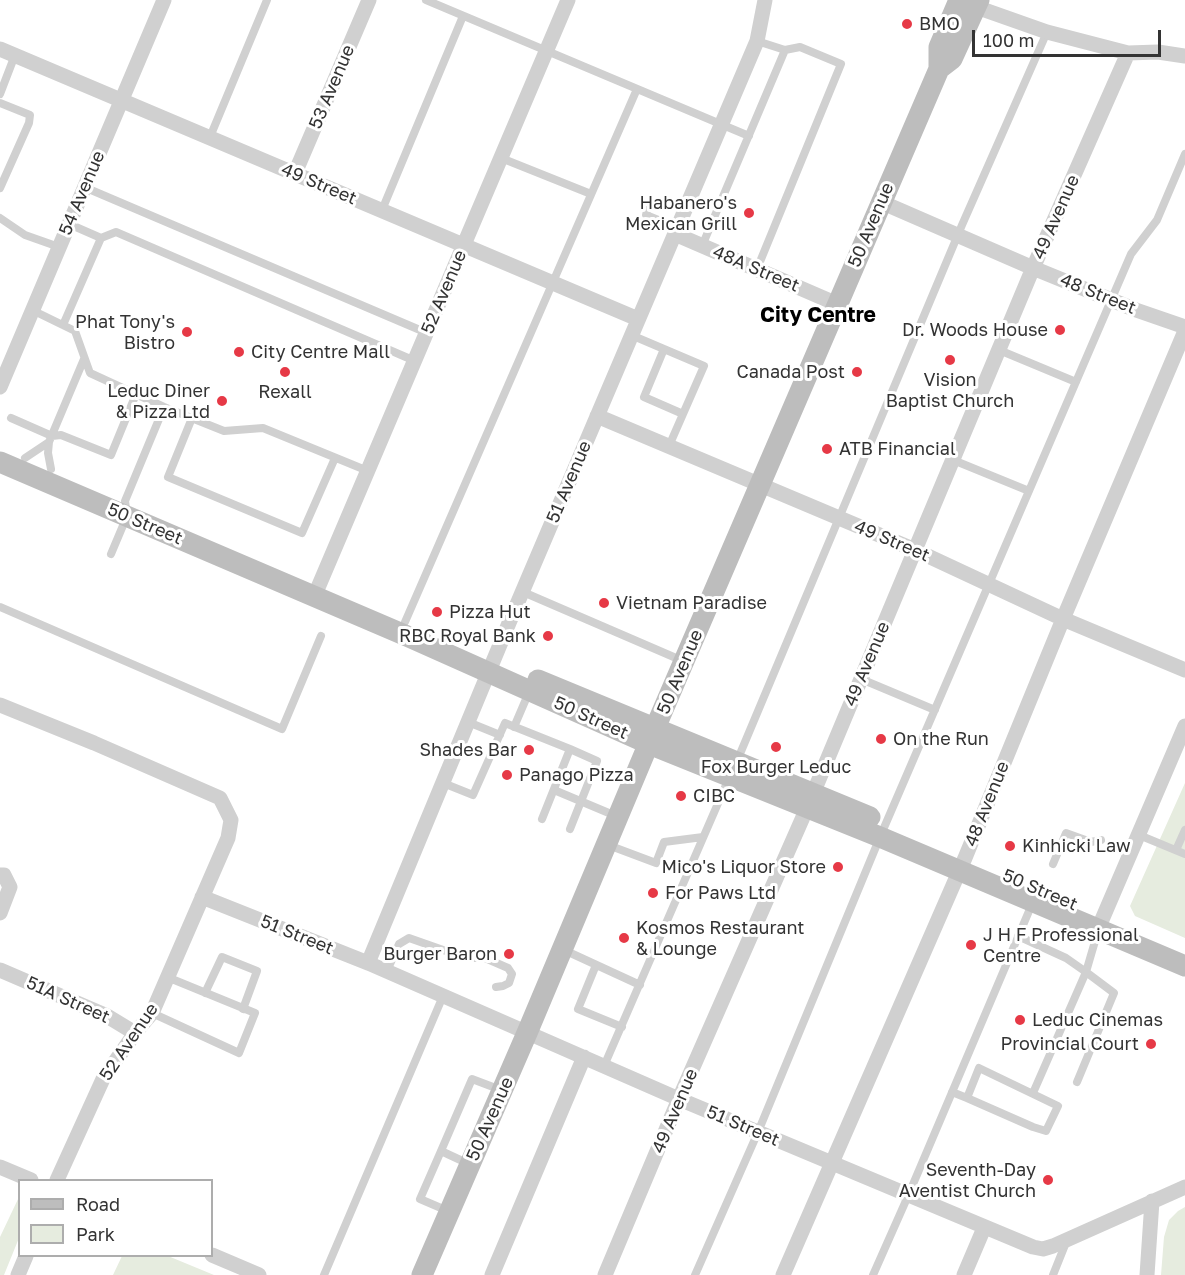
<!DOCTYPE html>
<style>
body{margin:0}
#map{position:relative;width:1185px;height:1275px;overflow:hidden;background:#fff;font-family:"Golos Text",sans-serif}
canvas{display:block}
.legend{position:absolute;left:18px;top:1179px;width:195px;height:78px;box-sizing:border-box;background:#fff;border:2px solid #adadad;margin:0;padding:8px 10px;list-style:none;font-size:18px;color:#333}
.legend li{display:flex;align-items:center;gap:12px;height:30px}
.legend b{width:30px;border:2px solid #adadad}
.scale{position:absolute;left:972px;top:30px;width:189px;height:27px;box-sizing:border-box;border:3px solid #333;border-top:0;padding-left:8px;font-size:18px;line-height:21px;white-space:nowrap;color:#333;-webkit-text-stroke:4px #fff;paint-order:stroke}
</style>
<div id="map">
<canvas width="1185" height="1275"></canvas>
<ul class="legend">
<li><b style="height:8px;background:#bdbdbd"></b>Road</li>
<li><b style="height:16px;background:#e6ecdf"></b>Park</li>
</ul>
<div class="scale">100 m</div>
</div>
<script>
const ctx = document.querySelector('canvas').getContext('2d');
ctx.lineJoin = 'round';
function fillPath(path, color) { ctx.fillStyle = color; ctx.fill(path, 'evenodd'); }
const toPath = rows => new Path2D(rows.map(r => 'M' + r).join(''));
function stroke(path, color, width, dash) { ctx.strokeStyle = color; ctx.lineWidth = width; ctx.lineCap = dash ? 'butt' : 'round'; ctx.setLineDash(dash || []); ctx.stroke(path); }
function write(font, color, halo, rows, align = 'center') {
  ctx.font = font + ' "Golos Text",sans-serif'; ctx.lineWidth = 6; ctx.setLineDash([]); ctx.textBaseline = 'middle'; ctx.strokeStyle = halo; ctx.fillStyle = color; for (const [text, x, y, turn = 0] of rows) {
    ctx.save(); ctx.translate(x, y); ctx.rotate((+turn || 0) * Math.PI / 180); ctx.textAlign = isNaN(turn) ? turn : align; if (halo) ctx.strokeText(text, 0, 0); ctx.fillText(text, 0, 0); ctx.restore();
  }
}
const green = toPath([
 [1185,783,1185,938,1135,916,1130,906],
 [19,1197,19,1238,4,1275,0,1275,0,1237],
 [1185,1207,1185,1275,1161,1275,1164,1237,1169,1220,1178,1211],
 [122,1256,168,1256,214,1275,113,1275]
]);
const lane = toPath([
 [426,0,749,136],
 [757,41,785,50,800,47,841,64,757,269],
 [0,94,15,55],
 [0,103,30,115,29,123,0,188],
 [210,137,267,0],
 [501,158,591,194],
 [84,187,427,333],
 [648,206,646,215,678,228],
 [382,210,463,16],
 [0,218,25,235,59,247],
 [69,224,101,238],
 [702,246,785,50],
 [32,310,75,331,90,373,164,407,224,431,263,428,368,471],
 [63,325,101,238,116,232,415,361],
 [631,335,704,366,669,446],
 [664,349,644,397,683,414],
 [999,350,1076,382],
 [11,418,52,436,61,435,111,455,136,394],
 [192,418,168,477,302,533,335,458],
 [49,442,84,359],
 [25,458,49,442,48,453,51,469],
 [953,460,1029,491],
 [111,554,127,516,125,501,164,407],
 [523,592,683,661],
 [0,607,282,729,321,636],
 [405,622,637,89],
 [861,679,935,710],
 [468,722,500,735],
 [514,727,529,692],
 [570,749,597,761,570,829],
 [737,761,962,225,1047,32],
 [443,783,473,795,505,723,570,749,542,819],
 [554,790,616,816],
 [1139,835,1185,854],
 [608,845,656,863,664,842,703,837],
 [1176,850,1185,830],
 [1053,864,1066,833,1091,842,1101,840],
 [1018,936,1066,958,1086,972,1033,1093],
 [564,950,640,985],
 [596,965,578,1009,622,1027],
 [387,971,399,944,409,938,466,958,485,958,508,968,512,974,509,983,503,986,496,987],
 [205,993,222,957,257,971,243,1009],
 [152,1013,239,1053,255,1013,167,977],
 [604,1066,729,778],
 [1077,1082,1114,993,1086,972,1098,931],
 [952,1092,967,1098,1033,1127,1046,1131,1058,1106,979,1068,967,1098],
 [441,1151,469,1164],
 [448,1211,420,1199,441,1151,472,1079,501,1090],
 [324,1275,443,996],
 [695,1275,758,1132,880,837,1131,254,1157,220,1185,154],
 [873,1275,908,1196,1032,904],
 [1053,1275,1067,1240]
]);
const street = toPath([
 [976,7,1047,32,1128,53,1158,52,1185,56],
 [0,49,638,319],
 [295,173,369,0],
 [881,202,1033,268,1136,310,1185,327],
 [675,234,837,304],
 [0,387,164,0],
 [597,416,915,550,1063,619,1185,670],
 [314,597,568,0],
 [0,705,94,743,220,798,231,820,228,838,152,1013,135,1033,103,1079,57,1180],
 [0,875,4,875,10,887,0,913],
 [202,897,368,963,679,1099,1033,1247,1043,1249,1053,1246,1185,1187],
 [1098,929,1185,726],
 [368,963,509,623,757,41,765,0],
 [0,970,107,1016,135,1033],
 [0,1167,31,1180],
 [212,1255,259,1275],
 [18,1275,26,1256],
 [492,1275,584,1057],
 [605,1275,679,1099,807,808,1033,268,1128,53],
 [783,1275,965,858,1063,619,1185,331],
 [964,1275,984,1228],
 [1147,1275,1152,1201]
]);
const secondary = toPath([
 [939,69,952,59,979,0],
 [0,462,407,636,649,744,880,837,1185,966],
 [538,680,870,817],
 [422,1275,527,1033,659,719,939,69,939,47,959,0]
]);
const markers = [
 [907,24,6,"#e63946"],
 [749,213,6,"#e63946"],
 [1060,330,6,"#e63946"],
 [187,332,6,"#e63946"],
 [239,352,6,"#e63946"],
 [950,360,6,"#e63946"],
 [285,372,6,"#e63946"],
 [857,372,6,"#e63946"],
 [222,401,6,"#e63946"],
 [827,449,6,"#e63946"],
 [604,603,6,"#e63946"],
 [437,612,6,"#e63946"],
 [548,636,6,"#e63946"],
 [881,739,6,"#e63946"],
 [776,747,6,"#e63946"],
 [529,750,6,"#e63946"],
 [507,775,6,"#e63946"],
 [681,796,6,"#e63946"],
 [1010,846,6,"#e63946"],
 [838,867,6,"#e63946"],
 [653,893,6,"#e63946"],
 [624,938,6,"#e63946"],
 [971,945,6,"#e63946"],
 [509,954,6,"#e63946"],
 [1020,1020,6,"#e63946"],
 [1151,1044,6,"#e63946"],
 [1048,1180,6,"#e63946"]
];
const poiNames = [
 ["BMO",919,24],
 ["Habanero's",737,203,"right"],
 ["Mexican Grill",737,224,"right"],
 ["Phat Tony's",175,322,"right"],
 ["Bistro",175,343,"right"],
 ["Dr. Woods House",1048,330,"right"],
 ["City Centre Mall",251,352],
 ["Canada Post",845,372,"right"],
 ["Vision",950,380,"center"],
 ["Baptist Church",950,401,"center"],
 ["Leduc Diner",210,391,"right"],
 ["& Pizza Ltd",210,412,"right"],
 ["Rexall",285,392,"center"],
 ["ATB Financial",839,449],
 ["Vietnam Paradise",616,603],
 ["Pizza Hut",449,612],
 ["RBC Royal Bank",536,636,"right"],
 ["On the Run",893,739],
 ["Shades Bar",517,750,"right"],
 ["Fox Burger Leduc",776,767,"center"],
 ["Panago Pizza",519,775],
 ["CIBC",693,796],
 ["Kinhicki Law",1022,846],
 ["Mico's Liquor Store",826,867,"right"],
 ["For Paws Ltd",665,893],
 ["Kosmos Restaurant",636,928],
 ["& Lounge",636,949],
 ["J H F Professional",983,935],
 ["Centre",983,956],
 ["Burger Baron",497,954,"right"],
 ["Leduc Cinemas",1032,1020],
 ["Provincial Court",1139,1044,"right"],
 ["Seventh-Day",1036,1170,"right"],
 ["Aventist Church",1036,1191,"right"]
];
const streetNames = [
 ["53 Avenue",332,87,-67],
 ["49 Street",319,184,23],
 ["54 Avenue",82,193,-67],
 ["49 Avenue",1056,217,-66],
 ["50 Avenue",871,225,-67],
 ["48A Street",756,269,23],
 ["52 Avenue",444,292,-67],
 ["48 Street",1098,294,22],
 ["51 Avenue",569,482,-67],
 ["50 Street",145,524,23],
 ["49 Street",892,541,23],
 ["49 Avenue",867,664,-67],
 ["50 Avenue",680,672,-67],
 ["50 Street",591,718,24],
 ["48 Avenue",987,804,-68],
 ["50 Street",1040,890,23],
 ["51 Street",297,935,22],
 ["51A Street",68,1000,24],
 ["52 Avenue",129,1042,-56],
 ["49 Avenue",675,1111,-67],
 ["50 Avenue",490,1119,-66],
 ["51 Street",743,1126,23]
];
const quarterNames = [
 ["City Centre",818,315]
];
fillPath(green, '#e6ecdf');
stroke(lane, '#d0d0d0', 8);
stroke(street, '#d0d0d0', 15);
stroke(secondary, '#bdbdbd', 21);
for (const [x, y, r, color] of markers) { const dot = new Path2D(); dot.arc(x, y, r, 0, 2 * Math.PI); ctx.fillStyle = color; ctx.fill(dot); stroke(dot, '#fff', 2); }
write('18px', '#333', '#fff', poiNames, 'left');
write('18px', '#333', '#fff', streetNames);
write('bold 21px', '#000', '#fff', quarterNames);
</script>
